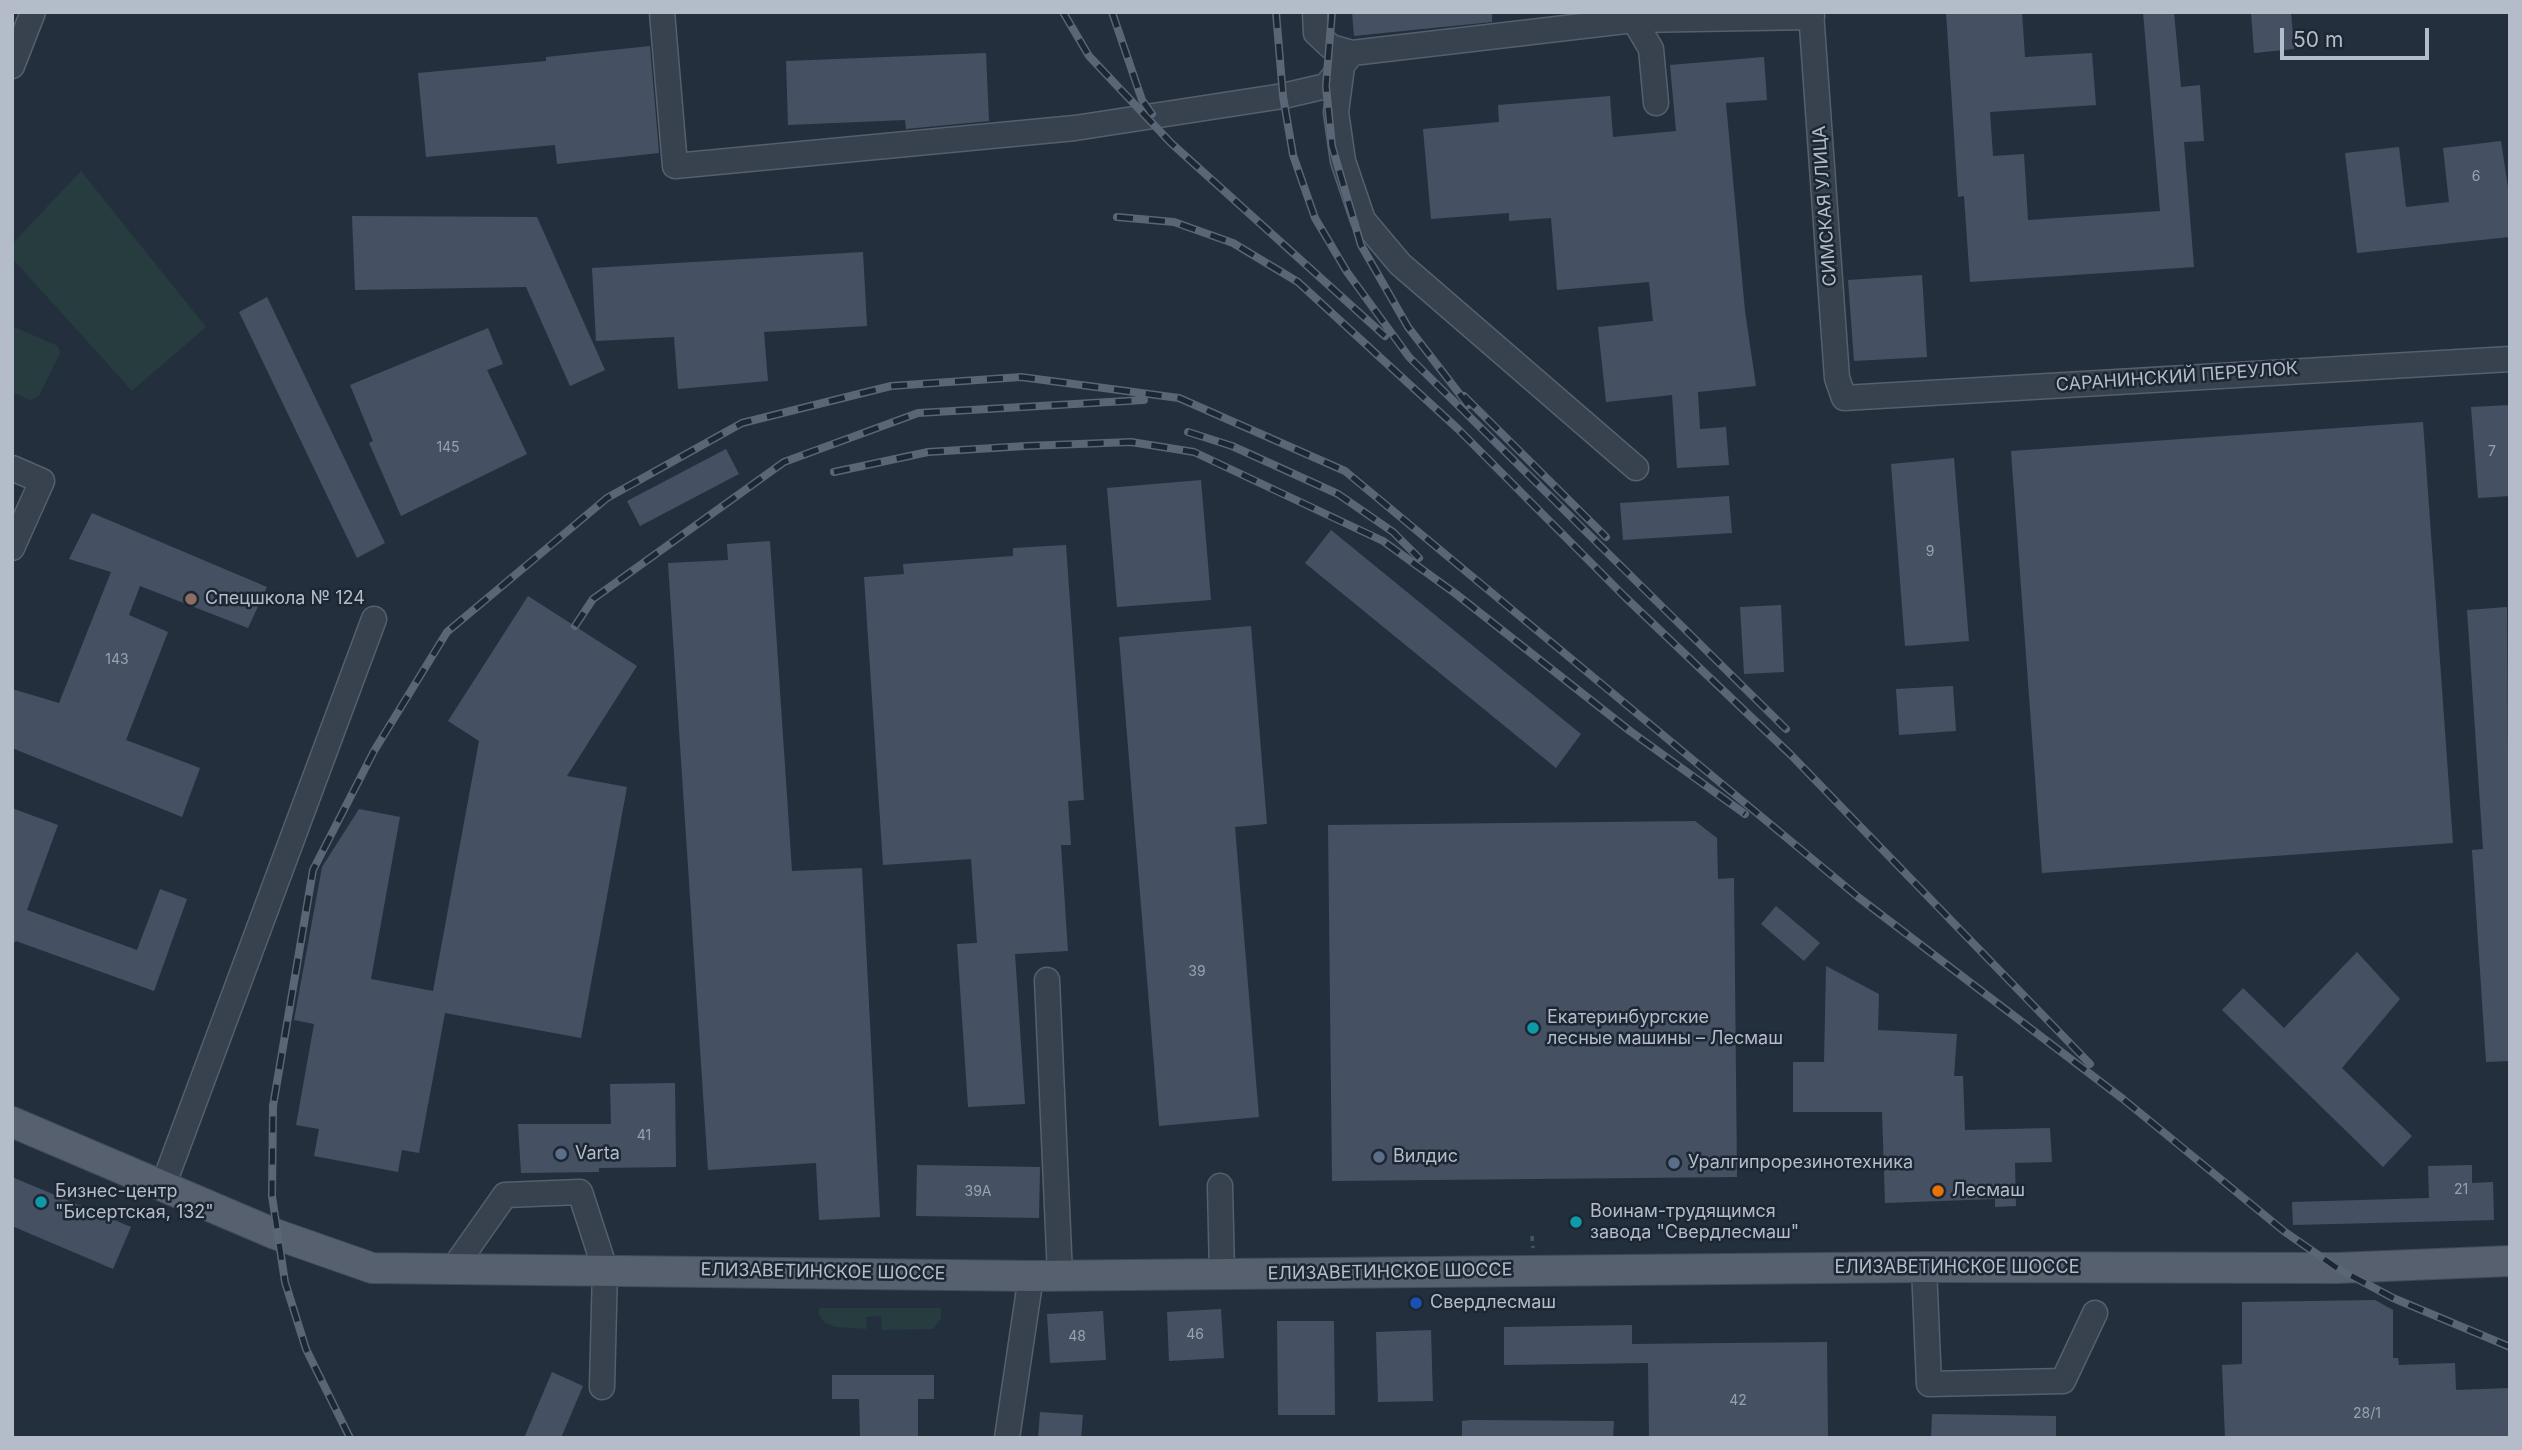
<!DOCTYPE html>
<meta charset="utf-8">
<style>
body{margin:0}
#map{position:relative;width:2522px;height:1450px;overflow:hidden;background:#242f3e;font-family:Inter,sans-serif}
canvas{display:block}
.frame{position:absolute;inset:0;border:14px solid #b4bcc9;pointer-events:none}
.scale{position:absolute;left:2280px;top:28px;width:149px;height:32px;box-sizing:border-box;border:4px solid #b4bcc9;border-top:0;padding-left:9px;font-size:21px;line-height:24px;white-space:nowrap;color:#b4bcc9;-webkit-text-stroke:5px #1d2633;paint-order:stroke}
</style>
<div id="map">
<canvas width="2522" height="1450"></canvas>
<div class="frame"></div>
<div class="scale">50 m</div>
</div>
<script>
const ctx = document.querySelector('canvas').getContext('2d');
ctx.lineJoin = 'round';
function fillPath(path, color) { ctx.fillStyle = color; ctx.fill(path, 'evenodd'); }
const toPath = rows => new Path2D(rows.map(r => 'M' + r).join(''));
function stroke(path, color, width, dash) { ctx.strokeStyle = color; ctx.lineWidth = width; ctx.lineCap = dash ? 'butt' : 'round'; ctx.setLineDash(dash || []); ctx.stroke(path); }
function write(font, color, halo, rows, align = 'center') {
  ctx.font = font + ' Inter,sans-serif'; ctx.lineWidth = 5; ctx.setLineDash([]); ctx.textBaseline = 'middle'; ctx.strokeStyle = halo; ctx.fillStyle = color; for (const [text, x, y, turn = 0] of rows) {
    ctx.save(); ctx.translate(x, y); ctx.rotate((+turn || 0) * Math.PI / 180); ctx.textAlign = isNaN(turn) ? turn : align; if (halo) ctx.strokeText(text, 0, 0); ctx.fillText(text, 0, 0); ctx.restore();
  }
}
const green = toPath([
 [81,171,206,327,132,391,12,258,12,244],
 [12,326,58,346,60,353,39,396,30,400,12,392],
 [819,1308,941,1308,941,1319,933,1329,882,1330,881,1316,866,1317,867,1329,835,1327,824,1322,819,1315]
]);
const building = toPath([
 [1352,12,1492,12,1492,22,1354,36],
 [1946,12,2022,12,2025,57,2092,53,2096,105,1990,112,1993,156,2024,154,2028,220,2160,211,2143,12,2174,12,2181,87,2200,85,2204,141,2184,142,2194,267,1970,282,1964,196,1958,197],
 [2251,12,2291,12,2294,49,2254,53],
 [650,46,659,153,557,164,555,145,426,157,418,73,546,61,546,57],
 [986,53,989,121,906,129,905,120,788,125,786,61],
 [1764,57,1767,100,1726,103,1745,311,1756,386,1698,392,1700,429,1726,427,1729,465,1677,468,1672,395,1606,402,1598,327,1653,321,1649,282,1557,290,1551,218,1509,221,1509,213,1431,219,1423,129,1499,122,1498,105,1610,96,1613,137,1676,131,1670,65],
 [2501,141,2510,201,2510,237,2357,253,2345,153,2399,147,2406,207,2449,202,2443,148],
 [352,216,537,217,605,370,570,386,526,287,355,290],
 [863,252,867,326,764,332,768,381,678,389,674,337,596,341,592,268],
 [1922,275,1927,357,1854,361,1848,280],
 [267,297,385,543,357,558,239,312],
 [488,328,503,364,487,370,527,454,401,516,369,443,373,441,350,385],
 [2510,405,2510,496,2478,498,2471,407],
 [2423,422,2453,843,2042,873,2011,451],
 [726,449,739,474,640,526,627,501],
 [1954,458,1969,641,1905,646,1891,464],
 [1201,480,1211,600,1117,607,1107,488],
 [1729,496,1732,533,1623,540,1620,503],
 [92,513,267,587,248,628,140,586,129,615,168,632,126,740,200,768,182,817,12,748,12,689,59,703,111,572,69,559],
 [1331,530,1581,734,1556,768,1305,563],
 [770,541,792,871,862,868,880,1217,819,1220,816,1163,708,1170,668,563,728,560,727,544],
 [1066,545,1084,800,1068,801,1071,845,1061,845,1068,951,1015,954,1025,1104,968,1107,957,944,977,943,971,859,883,865,864,577,904,574,903,564,1013,556,1013,548],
 [528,596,637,666,567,776,627,787,581,1038,445,1013,419,1153,402,1150,398,1172,314,1156,319,1129,296,1125,314,1024,294,1020,322,867,359,809,400,817,371,979,433,991,479,741,448,721],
 [1781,605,1784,672,1744,674,1740,607],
 [2507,607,2510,1061,2486,1062,2472,850,2483,849,2467,610],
 [1251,626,1267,824,1235,827,1259,1117,1159,1126,1119,637],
 [1953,686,1956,731,1899,735,1896,689],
 [12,808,58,825,27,910,137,950,160,889,187,899,154,991,16,941,12,945],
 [1695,821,1717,838,1718,879,1734,878,1737,1177,1332,1181,1328,825],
 [1776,906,1820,943,1804,961,1761,924],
 [2357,952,2400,999,2342,1068,2412,1136,2383,1167,2222,1010,2243,988,2284,1028],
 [1826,966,1879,994,1878,1030,1957,1034,1954,1076,1963,1076,1965,1130,2050,1128,2052,1162,2015,1163,2016,1206,1995,1207,1995,1199,1885,1203,1882,1112,1793,1112,1793,1062,1824,1062],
 [675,1083,676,1167,599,1168,599,1172,521,1173,518,1124,611,1124,610,1084],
 [917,1165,1040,1167,1039,1218,916,1216],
 [2472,1165,2472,1183,2493,1182,2494,1220,2293,1225,2292,1202,2429,1198,2428,1166],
 [12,1177,131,1227,113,1269,12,1226],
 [2375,1300,2393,1310,2393,1358,2398,1358,2399,1365,2455,1363,2456,1390,2510,1388,2510,1438,2225,1438,2222,1365,2242,1364,2242,1302],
 [1221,1309,1224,1358,1169,1361,1167,1312],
 [1103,1311,1106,1360,1050,1363,1047,1314],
 [1277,1321,1334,1321,1335,1415,1278,1415],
 [1632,1325,1632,1344,1827,1342,1828,1438,1649,1438,1648,1363,1504,1365,1504,1327],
 [1431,1330,1433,1401,1378,1402,1376,1332],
 [552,1372,583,1386,561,1438,524,1438],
 [832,1375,934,1375,934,1399,918,1399,918,1438,860,1438,859,1399,832,1399],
 [1040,1412,1083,1415,1081,1438,1038,1438],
 [1932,1414,2056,1416,2056,1438,1931,1438],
 [1470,1420,1614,1421,1613,1438,1462,1438,1462,1421]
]);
const path = toPath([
 [1532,1236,1533,1248]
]);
const minor = toPath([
 [662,12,675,166,1075,128,1283,96,1326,86,1352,53,1634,20,1812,17],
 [1315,12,1316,33,1331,47,1352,53],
 [1633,12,1634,20,1651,49,1656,103],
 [1811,12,1837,378,1844,398,2510,359],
 [12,66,33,12],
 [1342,67,1336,112,1343,161,1363,220,1400,264,1636,468],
 [12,468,42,481,12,548],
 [1047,980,1060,1275],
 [163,1186,374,619],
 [1220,1186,1222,1274],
 [1924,1267,1929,1384,2063,1381,2095,1313],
 [453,1269,505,1195,580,1192,605,1269,602,1387],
 [1007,1438,1031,1276]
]);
const major = toPath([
 [12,1122,275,1234,372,1268,1031,1276,1924,1267,2337,1268,2510,1261]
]);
const rail = toPath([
 [1063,12,1089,56,1171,143,1385,336],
 [1112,12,1142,100,1152,114],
 [1276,12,1283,96,1293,155,1315,218,1347,272,1409,357,1786,729],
 [1332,12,1326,86,1332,146,1361,245,1408,327,1468,405],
 [1117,217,1174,222,1233,243,1298,282,1458,429,1625,597,1791,755,2090,1064],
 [1464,396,1606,537],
 [1188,432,1232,446,1338,494,1393,532,1419,558],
 [834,472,928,452,1026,446,1131,442,1194,452,1383,541,1456,594,1630,731,1745,814],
 [575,626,593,599,784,462,918,413,1144,400],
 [350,1438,306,1349,285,1282,272,1196,273,1106,313,870,374,751,447,632,607,498,742,423,891,386,1021,377,1179,398,1345,471,1858,897,2123,1099,2285,1232,2337,1268,2393,1298,2510,1347]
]);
const markers = [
 [191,599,7,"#8d6e63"],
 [1533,1028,7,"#0f9aa8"],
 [561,1154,7,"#5c6f8a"],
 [1379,1157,7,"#5c6f8a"],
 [1674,1163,7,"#5c6f8a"],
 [1938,1191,7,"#e8710a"],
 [41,1202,7,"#0f9aa8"],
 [1576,1222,7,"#0f9aa8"],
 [1416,1303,7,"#1a4fb4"]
];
const numberNames = [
 ["6",2476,177],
 ["145",448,448],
 ["7",2492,452],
 ["9",1930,552],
 ["143",117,660],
 ["39",1197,972],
 ["41",644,1136],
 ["21",2461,1190],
 ["39А",978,1192],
 ["46",1195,1335],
 ["48",1077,1337],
 ["42",1738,1401],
 ["28/1",2367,1414]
];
const streetNames = [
 ["СИМСКАЯ УЛИЦА",1825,206,-94],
 ["САРАНИНСКИЙ ПЕРЕУЛОК",2177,377,-4],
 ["ЕЛИЗАВЕТИНСКОЕ ШОССЕ",1957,1268],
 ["ЕЛИЗАВЕТИНСКОЕ ШОССЕ",823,1272,1],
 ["ЕЛИЗАВЕТИНСКОЕ ШОССЕ",1390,1272,-1]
];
const poiNames = [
 ["Спецшкола № 124",205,599],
 ["Екатеринбургские",1547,1018],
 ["лесные машины – Лесмаш",1547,1039],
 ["Varta",575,1154],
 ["Вилдис",1393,1157],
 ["Уралгипрорезинотехника",1688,1163],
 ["Лесмаш",1952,1191],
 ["Бизнес-центр",55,1192],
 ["\"Бисертская, 132\"",55,1213],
 ["Воинам-трудящимся",1590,1212],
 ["завода \"Свердлесмаш\"",1590,1233],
 ["Свердлесмаш",1430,1303]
];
fillPath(green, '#263c3f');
fillPath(building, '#455162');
stroke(minor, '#565f6c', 27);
stroke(major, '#414a57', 32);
stroke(path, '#44595c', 3.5, [5, 5]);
stroke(minor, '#38414e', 24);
stroke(major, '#56606e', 30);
stroke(rail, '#5a6575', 8);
stroke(rail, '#1d2633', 5, [16]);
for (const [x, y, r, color] of markers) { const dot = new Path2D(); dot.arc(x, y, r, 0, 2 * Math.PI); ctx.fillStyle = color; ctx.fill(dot); stroke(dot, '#1d2633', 2.5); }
write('14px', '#98a1af', null, numberNames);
write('18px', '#b4bcc9', '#1d2633', streetNames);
write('18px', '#b4bcc9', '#1d2633', poiNames, 'left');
</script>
